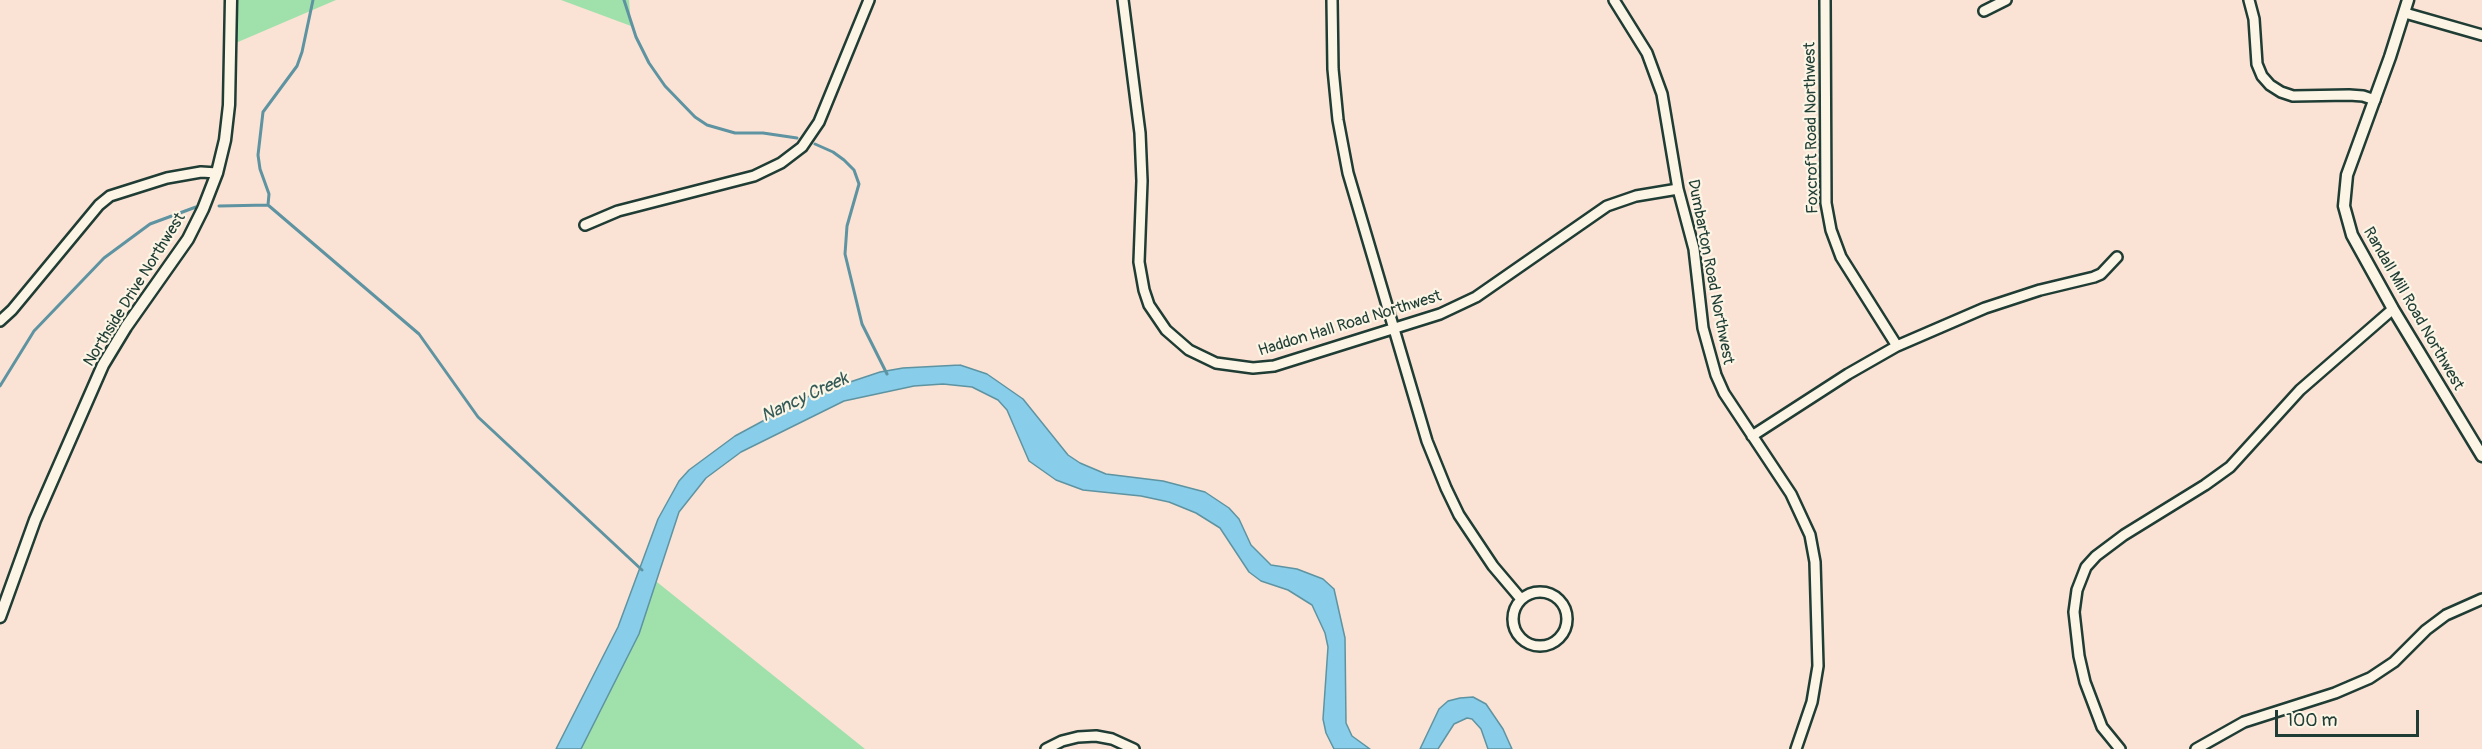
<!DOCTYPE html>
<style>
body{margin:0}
#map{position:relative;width:2482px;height:749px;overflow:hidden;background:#fae3d5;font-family:Pangolin,sans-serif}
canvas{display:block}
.scale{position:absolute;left:2275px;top:710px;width:144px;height:27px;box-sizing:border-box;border:3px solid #1f3d34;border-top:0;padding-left:8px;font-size:18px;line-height:21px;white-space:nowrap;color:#1f3d34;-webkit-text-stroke:4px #fcf5e5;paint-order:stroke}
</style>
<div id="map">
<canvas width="2482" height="749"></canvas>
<div class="scale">100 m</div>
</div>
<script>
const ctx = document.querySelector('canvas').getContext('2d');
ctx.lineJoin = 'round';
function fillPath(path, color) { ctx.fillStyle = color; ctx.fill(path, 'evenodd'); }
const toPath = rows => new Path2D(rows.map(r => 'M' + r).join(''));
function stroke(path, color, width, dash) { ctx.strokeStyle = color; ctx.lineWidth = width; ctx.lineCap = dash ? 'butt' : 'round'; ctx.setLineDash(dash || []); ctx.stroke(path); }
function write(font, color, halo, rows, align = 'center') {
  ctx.font = font + ' Pangolin,sans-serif'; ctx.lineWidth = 4.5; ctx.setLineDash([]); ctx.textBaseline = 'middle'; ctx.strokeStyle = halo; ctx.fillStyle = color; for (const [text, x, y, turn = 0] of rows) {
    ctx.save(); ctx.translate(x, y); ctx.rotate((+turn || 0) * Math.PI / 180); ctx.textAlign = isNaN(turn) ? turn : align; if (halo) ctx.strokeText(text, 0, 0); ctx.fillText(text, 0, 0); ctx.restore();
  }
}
const green = toPath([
 [230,0,336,0,231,45],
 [561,0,629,0,631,26],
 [642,570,865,749,579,749]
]);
const water = toPath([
 [960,365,987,374,1023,399,1068,455,1080,463,1106,474,1163,481,1205,492,1229,508,1239,519,1251,545,1271,565,1297,569,1323,579,1334,589,1345,638,1346,723,1352,736,1370,749,1334,749,1326,733,1323,719,1328,647,1325,633,1312,605,1288,590,1261,581,1249,572,1220,528,1196,513,1169,502,1141,496,1083,490,1056,480,1029,461,1007,410,998,400,972,387,943,384,914,386,844,401,741,452,706,478,679,512,639,634,581,749,556,749,618,627,658,519,679,481,689,470,735,436,811,395,880,372,903,368,960,365],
 [1460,698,1473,697,1486,704,1503,729,1512,749,1488,749,1481,729,1472,719,1467,718,1454,724,1438,749,1420,749,1439,709,1448,701,1460,698]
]);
const stream = toPath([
 [624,0,636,37,649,63,665,86,695,117,707,125,735,133,763,133,797,138],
 [815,144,833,152,844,160,854,170,859,184,847,226,845,254,862,324,887,374],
 [268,205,269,194,260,169,258,155,263,112,297,66,302,52,313,0],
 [219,206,268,205,419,334,478,417,642,570],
 [0,386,34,331,104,258,150,224,196,207]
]);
const minor = toPath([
 [1123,0,1140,133,1142,181,1139,262,1144,290,1149,305,1166,330,1189,350,1216,363,1253,368,1274,366,1440,314,1476,297,1607,206,1636,196,1678,189],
 [1332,0,1333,69,1338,120,1348,173,1427,441,1446,488,1459,515,1493,566,1521,599],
 [1614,0,1647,53,1662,94,1678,189,1694,249,1703,328,1716,375,1724,393,1791,494,1810,535,1815,562,1818,666,1812,702,1796,749],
 [1825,0,1826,203,1831,230,1841,257,1897,346],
 [2249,0,2254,19,2257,64,2262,76,2270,85,2281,92,2293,96,2349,95,2363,96,2375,100],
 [1984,11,2006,0],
 [2405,13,2482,35],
 [585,225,618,211,754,176,781,163,802,147,819,122,869,0],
 [0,321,12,310,99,205,110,196,167,178,201,172,217,173],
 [1752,436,1848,374,1897,346,1985,308,2040,290,2094,277,2101,274,2117,257],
 '1513 619a27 27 0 1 1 54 0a27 27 0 1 1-54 0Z',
 [1046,749,1062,741,1078,737,1096,736,1112,739,1134,749],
 [2120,749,2102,727,2085,682,2079,656,2074,612,2077,590,2086,567,2096,556,2124,535,2205,485,2230,467,2300,390,2393,309],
 [2196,749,2244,722,2335,693,2370,678,2394,662,2426,630,2446,615,2482,599]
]);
const tertiary = toPath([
 [2408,0,2390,57,2347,175,2344,206,2352,235,2393,309,2482,456],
 [0,617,35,520,103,365,126,327,188,239,203,209,217,173,225,140,229,105,231,0]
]);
const streetNames = [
 ["Foxcroft Road Northwest",1812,128,-91],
 ["Dumbarton Road Northwest",1710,272,79],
 ["Northside Drive Northwest",135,290,-58],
 ["Randall Mill Road Northwest",2413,309,60],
 ["Haddon Hall Road Northwest",1350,324,-17]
];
const waterNames = [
 ["Nancy Creek",805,398,-25]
];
fillPath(green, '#a0e1ab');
fillPath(water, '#88cde9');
stroke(water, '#5e93a1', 1.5);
stroke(stream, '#5e93a1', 3);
stroke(minor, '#1f3d34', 14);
stroke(tertiary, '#1f3d34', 15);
stroke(minor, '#fcf5e5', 9);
stroke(tertiary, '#fcf5e5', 10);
write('16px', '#1f3d34', '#fcf5e5', streetNames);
write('italic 18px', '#345a58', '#fcf5e5', waterNames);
</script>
